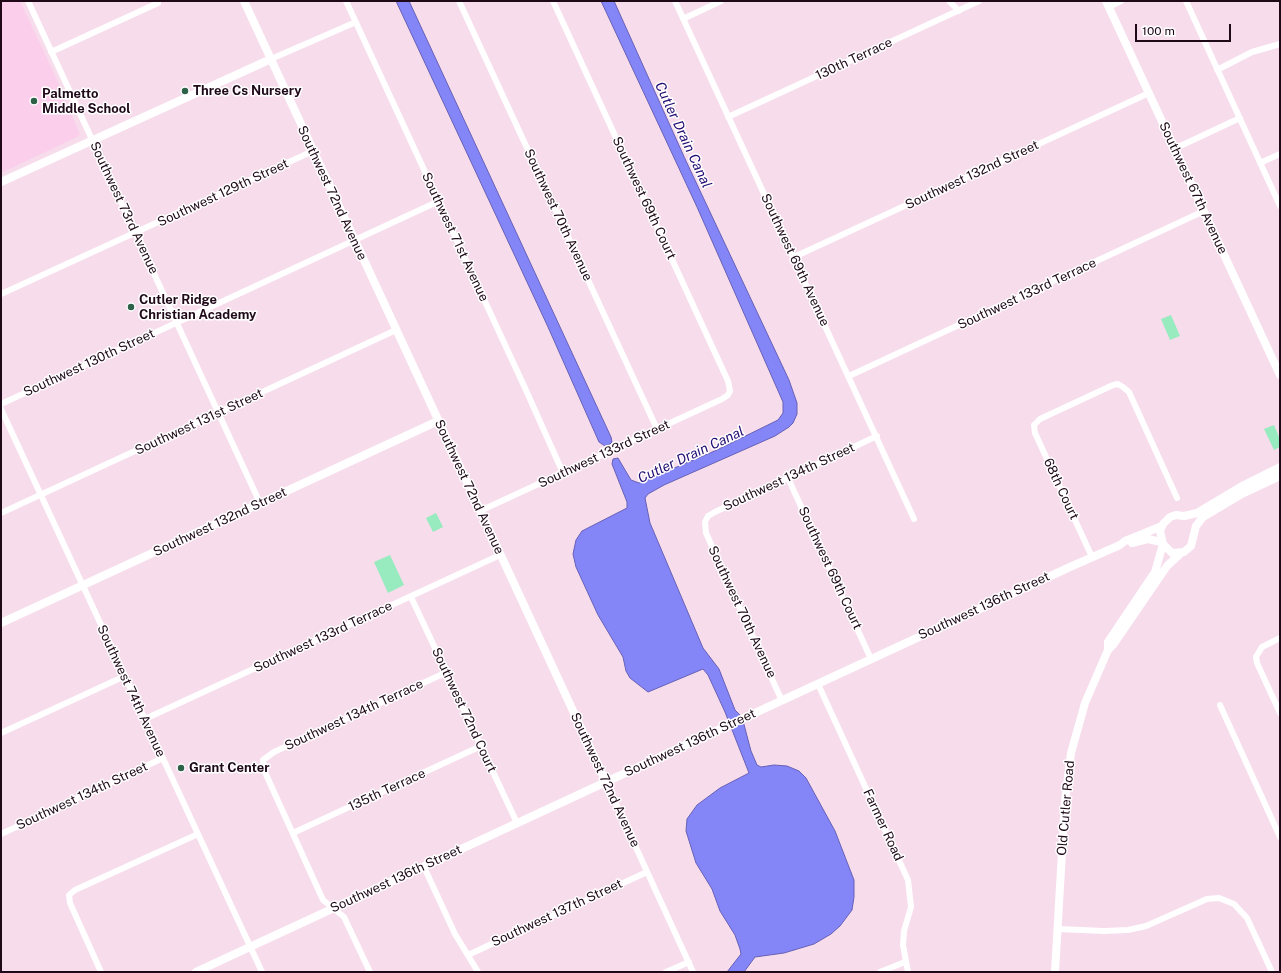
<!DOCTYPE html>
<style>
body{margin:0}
#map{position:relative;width:1281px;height:973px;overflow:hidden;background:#f7dcec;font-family:"Public Sans",sans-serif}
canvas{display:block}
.frame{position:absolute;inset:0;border:2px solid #1f0919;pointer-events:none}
.scale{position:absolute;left:1135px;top:24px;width:96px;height:18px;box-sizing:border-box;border:2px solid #1f0919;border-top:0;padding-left:5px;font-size:12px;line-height:14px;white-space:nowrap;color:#1f0919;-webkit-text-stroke:3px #fff;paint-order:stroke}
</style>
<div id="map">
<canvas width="1281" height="973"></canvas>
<div class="frame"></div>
<div class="scale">100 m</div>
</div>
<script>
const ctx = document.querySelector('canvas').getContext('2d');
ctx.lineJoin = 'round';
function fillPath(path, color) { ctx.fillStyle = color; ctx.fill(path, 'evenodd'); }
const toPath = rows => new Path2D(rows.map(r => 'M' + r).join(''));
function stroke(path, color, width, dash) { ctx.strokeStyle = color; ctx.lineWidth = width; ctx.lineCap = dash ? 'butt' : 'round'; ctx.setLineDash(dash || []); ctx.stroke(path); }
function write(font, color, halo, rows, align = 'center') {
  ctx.font = font + ' "Public Sans",sans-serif'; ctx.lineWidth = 3; ctx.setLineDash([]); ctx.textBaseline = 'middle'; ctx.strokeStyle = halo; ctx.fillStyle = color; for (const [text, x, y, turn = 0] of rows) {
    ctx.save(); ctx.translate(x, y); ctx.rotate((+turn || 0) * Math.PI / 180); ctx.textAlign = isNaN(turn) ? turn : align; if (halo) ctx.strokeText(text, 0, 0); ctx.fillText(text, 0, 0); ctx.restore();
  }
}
const built = toPath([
 [1,1,20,1,54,73,80,134,77,137,1,173]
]);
const green = toPath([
 [1171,315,1180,336,1170,340,1161,319],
 [1274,425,1280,439,1280,447,1274,450,1264,429],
 [436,513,443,527,433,532,426,518],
 [390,555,404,585,388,593,374,562]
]);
const water = toPath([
 [396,1,409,1,611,437,612,442,610,444,605,446,599,442,548,327,396,1],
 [601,1,614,1,686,161,789,380,797,403,797,414,793,423,789,427,775,436,664,485,648,494,645,498,650,523,703,648,719,669,735,710,742,717,751,751,757,765,761,767,774,765,787,766,799,771,806,778,835,831,854,880,854,897,852,910,840,926,831,934,814,944,784,953,755,957,744,972,727,972,741,954,740,949,735,935,720,911,712,889,696,863,686,831,687,819,697,805,720,788,749,773,725,712,708,675,703,669,648,692,630,678,626,671,623,657,598,615,576,567,573,554,576,540,582,531,627,508,627,502,612,464,613,459,618,458,631,480,639,483,717,450,778,420,783,413,783,402,697,207,601,1]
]);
const street = toPath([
 [28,1,260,503],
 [346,1,525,388,563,473],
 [459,1,657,429],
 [675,1,914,519],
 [949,1,959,11],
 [1186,1,1280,206],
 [1109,7,1121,1],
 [683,19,721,1],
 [51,52,158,3],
 [271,59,356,22],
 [1217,70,1252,52,1280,44],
 [728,117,979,1],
 [1176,148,1240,118],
 [1260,163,1280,154],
 [794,257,1149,93],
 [1,294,313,151],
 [849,376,1204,211],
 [1,404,439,201],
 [1,409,262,972],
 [788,478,871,659],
 [480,511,722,399,728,395,730,391,728,381,553,1],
 [1,513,396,330],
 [1092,557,1035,433,1034,425,1040,419,1113,385,1118,384,1123,387,1129,392,1177,498],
 [411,597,517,823],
 [1280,638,1262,647,1256,657,1257,663,1280,713],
 [818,684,908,880,911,907,904,931,903,945,908,972],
 [782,701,706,533,705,522,708,516,715,512,877,436],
 [1220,705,1280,837],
 [145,719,500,555],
 [1,733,125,676],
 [606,782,693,972],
 [293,833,481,746],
 [1,834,163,758],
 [424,867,455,934,478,972],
 [1058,929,1104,931,1128,930,1146,926,1207,899,1219,898,1234,904,1247,918,1272,972],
 [468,955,647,872],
 [101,972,70,903,69,895,75,890,198,834],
 [370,972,344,917,323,900,264,770,263,760,274,752,447,672],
 [666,972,689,962],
 [880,972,905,962]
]);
const secondary = toPath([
 [244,1,606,782],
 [1106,1,1280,375],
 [1,182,271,59],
 [1280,467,1244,485,1197,513,1184,516,1176,515,1170,517,1163,524,1160,531,1163,544,1172,553,1184,552,1191,546,1196,526,1203,517,1240,495,1280,476],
 [1132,543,1148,539,1161,542],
 [1,623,438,421],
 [1108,650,1113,645,1167,566,1180,554],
 [196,972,1070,567,1120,545,1125,541,1162,526],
 [1055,972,1065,801,1071,753,1085,703,1108,650,1108,642,1155,572,1163,544]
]);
const markers = [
 [185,91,4,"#2d6248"],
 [34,101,4,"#2d6248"],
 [131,307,4,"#2d6248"],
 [181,768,4,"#2d6248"]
];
const streetNames = [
 ["130th Terrace",854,59,-25],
 ["Southwest 132nd Street",972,175,-25],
 ["Southwest 67th Avenue",1193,188,65],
 ["Southwest 129th Street",223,193,-25],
 ["Southwest 72nd Avenue",332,193,65],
 ["Southwest 69th Court",644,198,65],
 ["Southwest 73rd Avenue",124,208,65],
 ["Southwest 70th Avenue",558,215,65],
 ["Southwest 71st Avenue",455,237,65],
 ["Southwest 69th Avenue",795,260,65],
 ["Southwest 133rd Terrace",1027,294,-25],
 ["Southwest 130th Street",89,363,-25],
 ["Southwest 131st Street",199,422,-25],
 ["Southwest 133rd Street",604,454,-25],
 ["Southwest 134th Street",789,477,-25],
 ["Southwest 72nd Avenue",469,487,65],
 ["68th Court",1061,489,65],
 ["Southwest 132nd Street",220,522,-25],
 ["Southwest 69th Court",830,568,65],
 ["Southwest 136th Street",984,606,-25],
 ["Southwest 70th Avenue",742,612,65],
 ["Southwest 133rd Terrace",323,637,-25],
 ["Southwest 74th Avenue",131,691,65],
 ["Southwest 72nd Court",464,710,65],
 ["Southwest 134th Terrace",354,715,-25],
 ["Southwest 136th Street",690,743,-25],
 ["Southwest 72nd Avenue",605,780,65],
 ["135th Terrace",387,790,-25],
 ["Southwest 134th Street",82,796,-25],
 ["Old Cutler Road",1066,808,-85],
 ["Farmer Road",883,825,65],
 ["Southwest 136th Street",396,879,-25],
 ["Southwest 137th Street",557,913,-25]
];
const poiNames = [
 ["Three Cs Nursery",193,91],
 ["Palmetto",42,94],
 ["Middle School",42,109],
 ["Cutler Ridge",139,300],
 ["Christian Academy",139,315],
 ["Grant Center",189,768]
];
const waterNames = [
 ["Cutler Drain Canal",683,135,65],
 ["Cutler Drain Canal",691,455,-25]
];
fillPath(built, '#fbcfeb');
fillPath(green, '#97ebbf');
fillPath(water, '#8486f8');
stroke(water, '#6660b5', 1);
stroke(street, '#fff', 6);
stroke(secondary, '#fff', 8);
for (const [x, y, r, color] of markers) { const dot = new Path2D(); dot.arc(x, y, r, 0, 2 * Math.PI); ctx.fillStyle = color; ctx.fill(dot); stroke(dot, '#fff', 1.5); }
write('13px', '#1f0919', '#fff', streetNames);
write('bold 13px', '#1f0919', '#fff', poiNames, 'left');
write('italic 14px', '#240c74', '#fff', waterNames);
</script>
